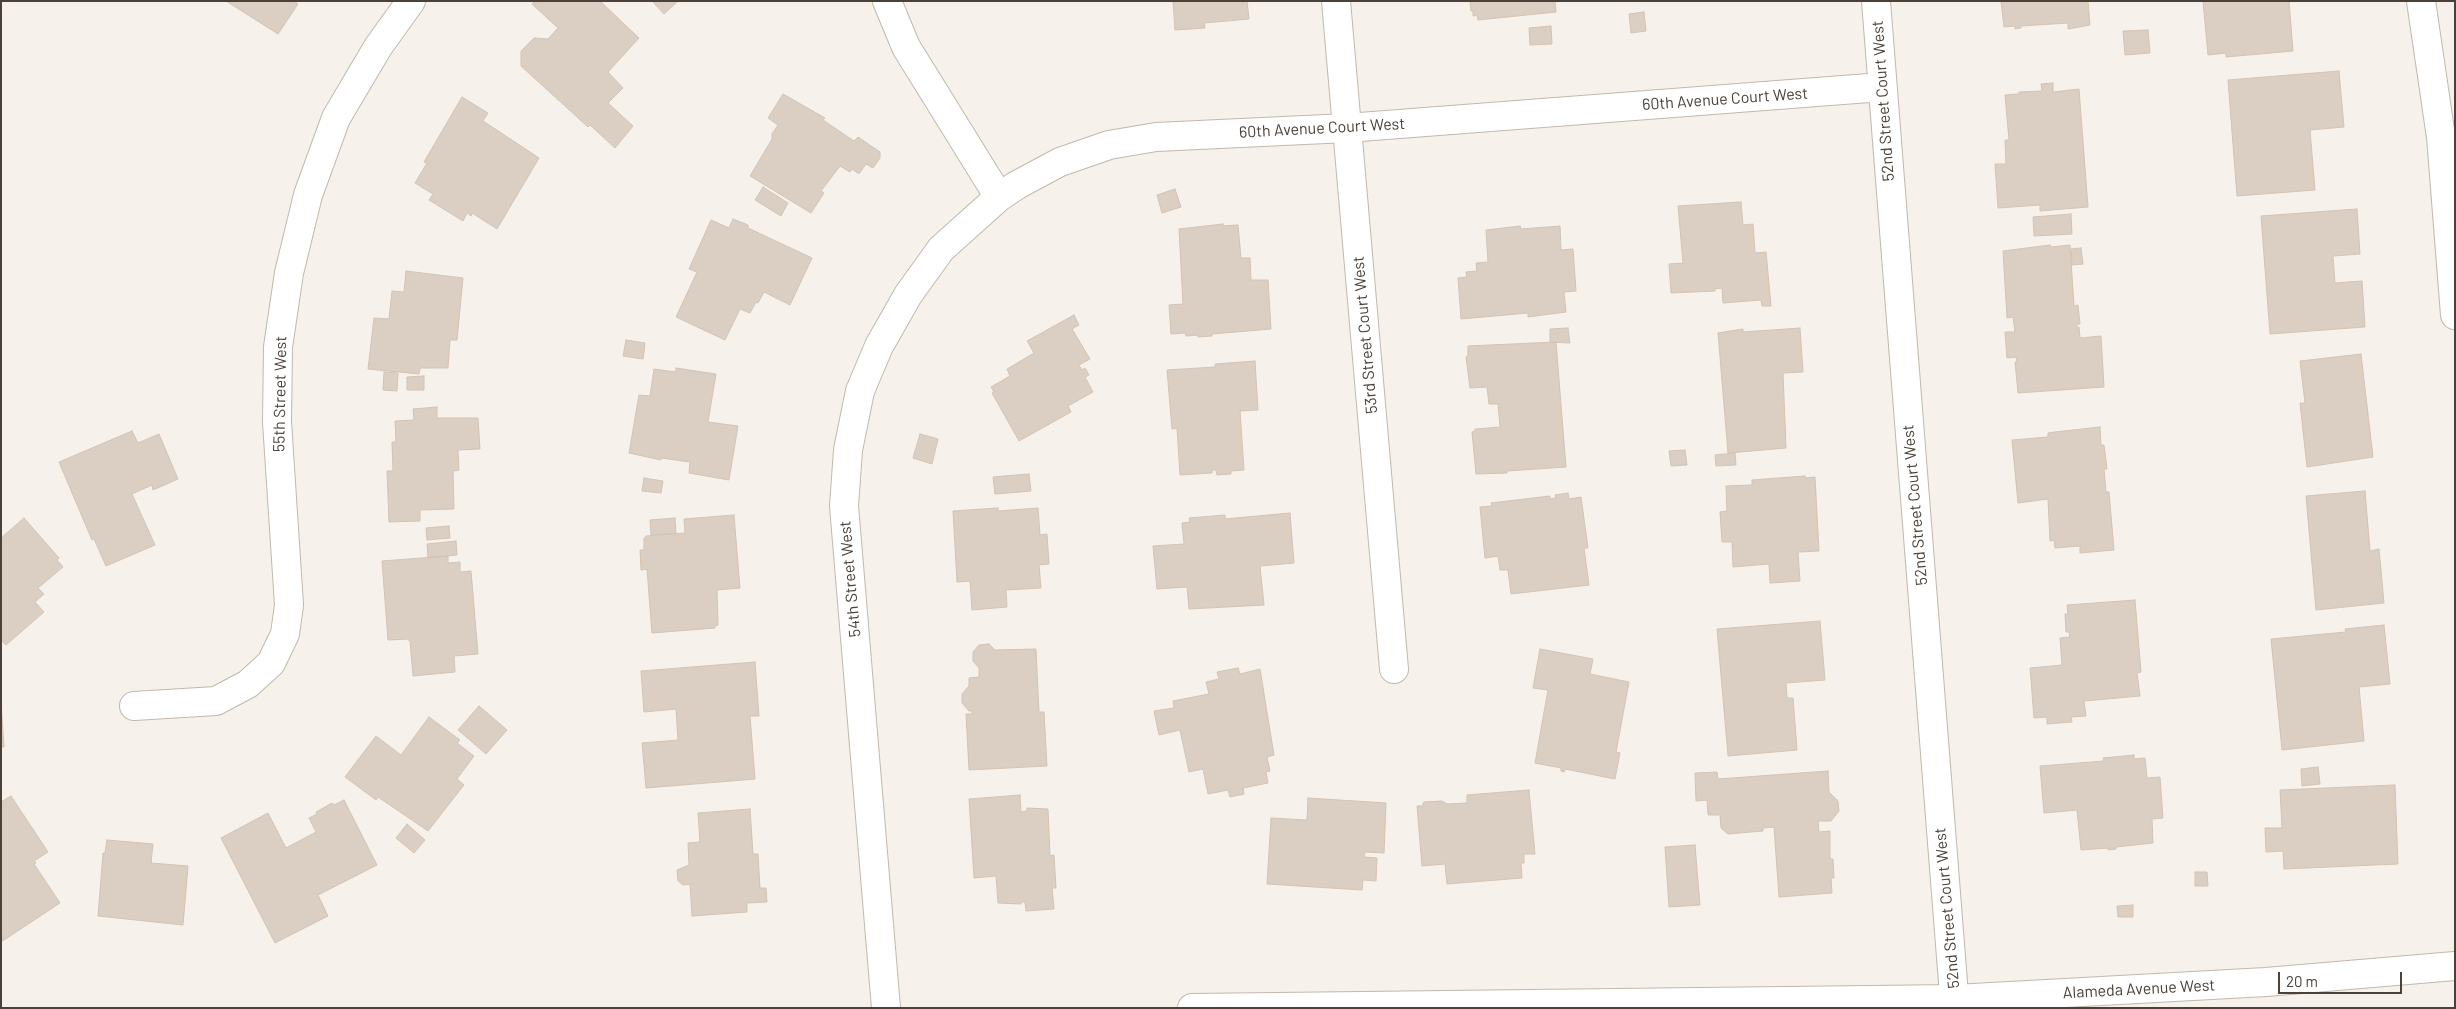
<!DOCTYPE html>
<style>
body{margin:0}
#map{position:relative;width:2456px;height:1009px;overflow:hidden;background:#f6f1eb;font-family:Barlow,sans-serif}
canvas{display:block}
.frame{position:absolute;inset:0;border:2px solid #4b4139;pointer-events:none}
.scale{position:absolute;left:2278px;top:972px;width:124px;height:22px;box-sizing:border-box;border:2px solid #4b4139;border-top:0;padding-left:6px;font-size:15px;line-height:18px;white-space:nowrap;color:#4b4139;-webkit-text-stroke:4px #fff;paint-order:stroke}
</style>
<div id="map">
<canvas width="2456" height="1009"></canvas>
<div class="frame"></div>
<div class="scale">20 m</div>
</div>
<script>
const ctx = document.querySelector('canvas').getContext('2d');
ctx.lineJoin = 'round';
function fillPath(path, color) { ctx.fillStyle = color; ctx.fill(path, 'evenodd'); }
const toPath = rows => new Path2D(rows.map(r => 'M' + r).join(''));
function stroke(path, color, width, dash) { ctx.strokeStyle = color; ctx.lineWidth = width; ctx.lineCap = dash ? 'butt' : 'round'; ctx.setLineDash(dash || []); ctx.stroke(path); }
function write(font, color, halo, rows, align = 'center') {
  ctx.font = font + ' Barlow,sans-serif'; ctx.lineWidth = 4.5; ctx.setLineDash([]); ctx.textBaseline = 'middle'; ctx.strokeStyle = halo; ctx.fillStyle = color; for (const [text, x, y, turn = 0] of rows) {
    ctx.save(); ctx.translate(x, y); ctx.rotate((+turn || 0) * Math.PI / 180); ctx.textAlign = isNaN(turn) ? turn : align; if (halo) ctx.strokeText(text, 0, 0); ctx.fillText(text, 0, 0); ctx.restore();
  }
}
const building = toPath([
 [226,1,294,1,298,4,278,34,226,1],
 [535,1,600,1,639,38,608,72,623,88,608,103,633,126,615,148,590,125,588,127,521,66,521,51,534,38,548,39,558,28,532,4,535,1],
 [652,1,678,1,664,14,652,1],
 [1173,1,1247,1,1249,19,1204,23,1205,28,1175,30,1173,1],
 [1470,1,1555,1,1556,12,1478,20,1477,15,1473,16,1473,11,1471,11,1470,1],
 [2001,1,2088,1,2090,25,2068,29,2068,23,2021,26,2021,28,2015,29,2015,26,2004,27,2001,1],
 [2203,1,2289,1,2293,51,2226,57,2226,53,2208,55,2203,1],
 [1644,12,1646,31,1631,33,1629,14,1644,12],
 [1551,26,1552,44,1530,45,1529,28,1551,26],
 [2148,30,2150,53,2125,55,2123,31,2148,30],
 [2339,71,2344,127,2310,130,2315,190,2237,196,2228,80,2339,71],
 [2053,83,2053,92,2079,89,2088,207,2040,211,2040,205,1998,208,1995,164,2006,164,2005,140,2009,140,2005,95,2019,94,2019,92,2042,91,2041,84,2053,83],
 [783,94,825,118,823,120,854,141,858,137,880,152,880,158,873,168,866,164,859,174,852,169,850,172,840,166,821,191,824,193,811,213,750,176,772,139,772,134,778,125,768,118,783,94],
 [462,97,488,113,483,121,539,158,497,229,472,213,471,216,467,213,463,221,429,200,433,194,415,183,427,163,424,162,462,97],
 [763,187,788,203,781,216,755,200,763,187],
 [1175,189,1181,207,1162,213,1157,195,1175,189],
 [1741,202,1743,225,1753,224,1755,253,1766,252,1771,306,1762,306,1761,300,1723,303,1722,288,1715,289,1715,291,1671,293,1669,264,1683,263,1678,206,1741,202],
 [2357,209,2360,254,2333,256,2335,283,2362,281,2365,327,2270,334,2261,216,2357,209],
 [2071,214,2072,234,2034,236,2033,217,2071,214],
 [733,219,748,225,748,228,812,258,790,305,764,292,758,303,756,302,750,313,740,309,725,340,676,317,697,272,689,269,711,220,729,228,733,219],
 [1223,224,1223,226,1238,225,1241,258,1250,258,1251,280,1268,280,1271,329,1212,334,1212,336,1198,337,1198,335,1186,336,1185,333,1171,334,1169,305,1183,304,1179,229,1223,224],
 [1520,226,1521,229,1560,226,1561,250,1573,249,1576,291,1564,292,1566,312,1528,317,1528,313,1461,319,1458,278,1467,277,1466,272,1477,271,1476,263,1488,262,1486,230,1520,226],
 [2050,245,2051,247,2070,245,2074,306,2078,305,2080,324,2077,324,2077,328,2079,327,2080,338,2101,336,2104,387,2018,393,2015,362,2017,362,2016,357,2007,358,2005,332,2015,332,2013,317,2007,318,2003,251,2050,245],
 [2081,248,2083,264,2072,265,2071,249,2081,248],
 [406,271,463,278,457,340,450,340,448,368,420,368,419,374,368,369,374,318,389,319,392,291,404,292,406,271],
 [1074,315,1079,325,1072,329,1090,359,1079,365,1082,370,1085,368,1089,375,1085,377,1093,392,1068,406,1071,412,1019,441,992,393,994,392,991,387,1010,376,1007,369,1034,353,1027,341,1074,315],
 [1568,328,1570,343,1550,342,1550,329,1568,328],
 [1800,328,1803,372,1783,373,1786,448,1728,453,1718,333,1743,329,1743,332,1800,328],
 [626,340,645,343,643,359,623,356,626,340],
 [1556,342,1566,467,1507,471,1507,473,1476,474,1472,432,1475,431,1475,429,1500,427,1498,404,1489,404,1487,387,1470,388,1466,357,1468,356,1468,346,1556,342],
 [2361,354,2373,457,2307,467,2300,403,2305,403,2300,361,2361,354],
 [1255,361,1258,410,1240,411,1244,470,1231,471,1231,474,1217,475,1216,470,1212,470,1212,473,1180,475,1177,428,1172,429,1167,370,1215,367,1215,364,1255,361],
 [676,368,716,374,708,422,738,426,729,480,689,473,690,462,661,458,661,460,629,453,639,395,650,396,654,369,676,372,676,368],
 [384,372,398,373,397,391,383,390,384,372],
 [424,376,424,390,407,390,407,377,424,376],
 [437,407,437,418,478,418,480,449,458,450,459,470,453,471,454,509,420,510,420,521,389,522,387,471,393,471,392,442,396,442,395,421,414,420,413,409,437,407],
 [2100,427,2101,445,2104,445,2107,469,2104,469,2106,492,2109,492,2114,550,2080,553,2080,546,2055,548,2054,540,2050,541,2048,499,2018,503,2012,440,2048,437,2048,433,2055,432,2100,427],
 [132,431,138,443,159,434,178,479,153,490,152,485,132,494,155,545,106,566,94,539,92,540,59,462,132,431],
 [920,434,938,439,932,464,913,458,920,434],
 [1685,450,1687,465,1671,466,1669,451,1685,450],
 [1735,453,1736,465,1716,466,1715,455,1735,453],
 [1029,474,1031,491,995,494,993,477,1029,474],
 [1805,476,1805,478,1815,477,1819,551,1798,552,1800,581,1770,583,1769,564,1733,567,1732,542,1722,542,1720,512,1727,511,1726,486,1752,485,1752,480,1805,476],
 [644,478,663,481,661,493,642,491,644,478],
 [2365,491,2370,551,2379,549,2384,603,2316,610,2306,496,2365,491],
 [1568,493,1569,499,1581,497,1588,548,1584,548,1589,585,1511,594,1508,570,1500,570,1498,556,1485,558,1480,507,1492,506,1491,503,1550,496,1550,499,1556,498,1555,495,1568,493],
 [998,508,998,511,1038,508,1040,535,1047,534,1049,564,1039,565,1041,588,1006,590,1007,607,972,610,970,581,957,582,953,511,998,508],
 [1290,513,1294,563,1260,566,1264,605,1189,609,1187,587,1157,589,1153,546,1184,544,1182,523,1190,522,1189,518,1225,515,1225,519,1290,513],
 [734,515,740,588,717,590,718,625,715,626,715,628,652,633,647,569,641,570,640,550,644,550,644,538,646,538,646,536,685,533,684,519,734,515],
 [24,518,59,558,57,560,63,567,38,588,44,594,35,602,44,612,6,645,1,640,1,538,24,518],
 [675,518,676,533,651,535,650,520,675,518],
 [449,526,450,538,427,540,426,528,449,526],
 [456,541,457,555,428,558,427,544,456,541],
 [448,556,448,563,460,562,460,572,471,571,478,654,454,656,455,672,413,676,410,641,407,639,388,640,382,561,448,556],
 [2135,600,2141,672,2137,673,2140,696,2084,701,2086,716,2071,717,2072,722,2047,724,2047,717,2034,718,2030,668,2062,665,2060,638,2070,637,2069,632,2066,632,2065,614,2068,614,2067,605,2135,600],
 [1820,621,1825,680,1786,683,1787,698,1793,698,1797,750,1728,756,1717,629,1820,621],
 [2384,625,2390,684,2359,687,2364,741,2282,750,2271,639,2346,632,2345,629,2384,625],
 [989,644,995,650,1036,649,1039,712,1044,712,1047,766,969,770,966,714,972,714,972,711,969,711,962,703,962,694,969,686,969,678,979,677,979,668,973,661,973,652,979,645,989,644],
 [1540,649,1593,659,1590,674,1629,682,1616,752,1620,753,1615,779,1565,769,1564,772,1561,771,1561,768,1535,763,1548,690,1533,688,1540,649],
 [755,662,759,716,750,716,755,779,646,788,642,743,678,740,676,709,644,712,641,671,755,662],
 [1238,668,1240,674,1260,669,1274,755,1267,757,1270,771,1266,772,1268,783,1243,788,1244,794,1230,797,1228,790,1208,794,1203,769,1189,772,1180,730,1159,735,1154,711,1174,708,1173,701,1209,694,1206,682,1219,679,1217,672,1238,668],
 [1,702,4,747,1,747,1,702],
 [479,706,507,730,486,754,458,730,479,706],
 [429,717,460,740,457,743,474,756,457,779,464,785,428,831,378,797,376,800,345,777,376,736,401,755,429,717],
 [2134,755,2134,759,2145,758,2147,778,2160,777,2163,818,2152,819,2153,843,2116,847,2116,849,2108,850,2108,848,2081,850,2077,810,2044,813,2040,766,2104,761,2103,758,2134,755],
 [2318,767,2320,784,2302,786,2301,769,2318,767],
 [1828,771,1829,792,1838,801,1839,811,1831,821,1818,821,1819,832,1830,831,1830,859,1833,859,1834,878,1831,878,1832,893,1779,897,1774,827,1763,828,1763,831,1728,834,1721,828,1720,815,1708,815,1707,800,1696,801,1695,773,1717,772,1718,779,1828,771],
 [2395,785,2398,864,2284,869,2283,851,2266,852,2265,828,2282,828,2280,790,2395,785],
 [1529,790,1535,854,1524,854,1524,863,1521,863,1522,878,1447,884,1445,864,1422,866,1417,806,1422,806,1424,802,1442,801,1447,804,1467,803,1467,795,1529,790],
 [1020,795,1021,812,1027,811,1027,808,1048,809,1050,856,1054,855,1056,888,1052,888,1054,909,1026,911,1025,902,1021,902,1021,904,998,903,996,876,974,878,969,799,1020,795],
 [11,796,48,852,34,861,36,863,34,864,60,903,1,942,1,802,11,796],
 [1308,798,1386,803,1384,853,1365,852,1364,857,1377,858,1376,881,1363,880,1362,890,1267,884,1271,818,1307,820,1308,798],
 [344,800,377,865,318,895,328,916,275,943,221,838,268,813,286,848,316,832,309,818,317,814,316,812,332,803,334,805,344,800],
 [750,809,753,854,758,854,760,888,766,888,767,902,747,903,747,912,692,916,690,884,683,885,678,881,677,870,689,865,688,843,700,842,698,813,750,809],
 [407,824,425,840,414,853,396,838,407,824],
 [107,840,153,844,151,863,188,866,183,925,98,916,103,853,105,853,107,840],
 [1695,845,1700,905,1669,907,1665,847,1695,845],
 [2195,872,2207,872,2208,886,2195,886,2195,872],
 [2133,905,2133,917,2118,917,2117,906,2133,905]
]);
const minor = toPath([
 [887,1,906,47,999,197],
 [1336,1,1394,669],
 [1876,1,1955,1008],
 [2421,1,2441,137,2455,315],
 [134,706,216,701,248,684,271,663,285,634,289,605,277,422,278,347,289,273,308,195,336,118,378,47,411,1],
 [886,1008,844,506,848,450,860,391,879,346,908,295,941,249,999,197,1017,185,1060,162,1109,145,1156,137,1347,128,1882,87],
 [1192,1008,1955,999,2266,982,2455,966]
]);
const streetNames = [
 ["60th Avenue Court West",1725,99,-4],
 ["52nd Street Court West",1883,101,-94],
 ["60th Avenue Court West",1322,128,-3],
 ["53rd Street Court West",1365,335,-95],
 ["55th Street West",280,394,-89],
 ["52nd Street Court West",1915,505,-95],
 ["54th Street West",850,579,-95],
 ["52nd Street Court West",1947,908,-95],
 ["Alameda Avenue West",2139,989,-3]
];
fillPath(building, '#dbcfc3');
stroke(building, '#d3c3b3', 1);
stroke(minor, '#c2b8ad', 30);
stroke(minor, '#fff', 28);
write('16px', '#4b4139', '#fff', streetNames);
</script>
